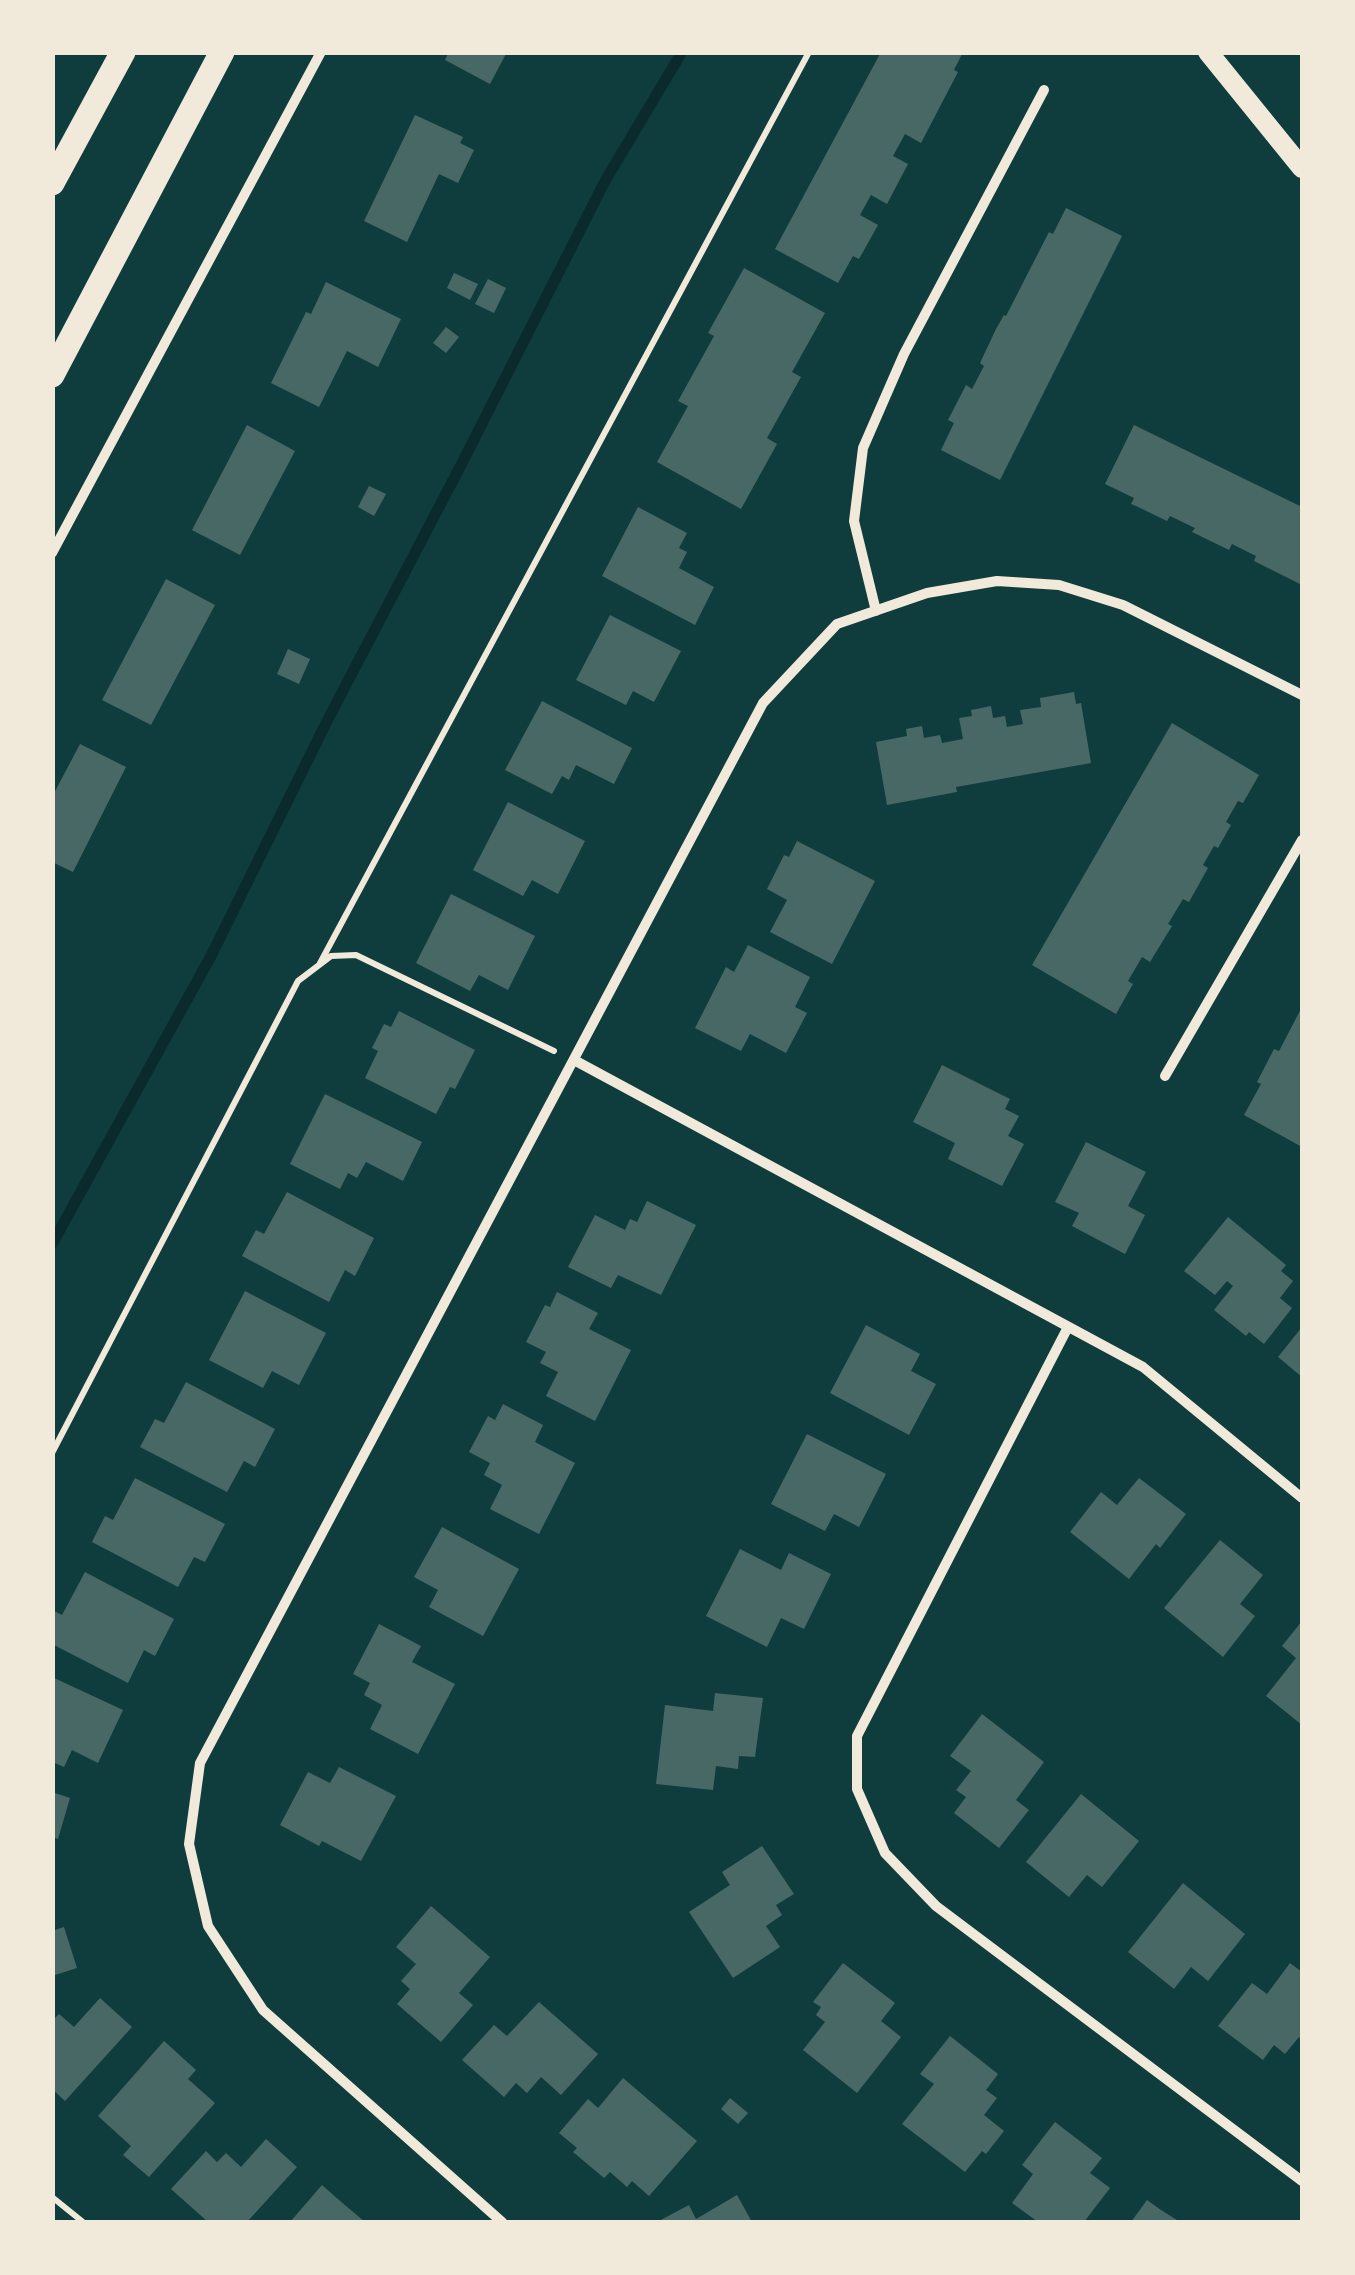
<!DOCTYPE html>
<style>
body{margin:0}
#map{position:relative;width:1355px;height:2275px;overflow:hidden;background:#0f3d3e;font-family:"Fira Sans Condensed",sans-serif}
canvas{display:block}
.frame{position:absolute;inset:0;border:55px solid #f1e9da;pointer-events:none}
</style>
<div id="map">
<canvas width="1355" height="2275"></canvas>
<div class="frame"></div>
</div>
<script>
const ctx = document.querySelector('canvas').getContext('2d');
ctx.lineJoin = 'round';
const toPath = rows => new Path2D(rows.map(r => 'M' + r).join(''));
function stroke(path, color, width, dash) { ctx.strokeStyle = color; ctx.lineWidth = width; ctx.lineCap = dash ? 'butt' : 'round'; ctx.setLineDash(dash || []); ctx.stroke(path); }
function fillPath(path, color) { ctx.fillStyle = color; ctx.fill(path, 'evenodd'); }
const stream = toPath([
 [52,1244,211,956,325,725,461,465,605,181,682,52]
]);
const building = toPath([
 [449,52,507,52,490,84,445,60],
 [881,52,963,52,954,70,958,72,921,143,905,134,893,156,908,164,887,204,871,195,860,215,878,225,859,259,853,256,838,283,775,249],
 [415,115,463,137,460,143,474,150,458,183,439,174,407,242,364,221],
 [1066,208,1122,236,1000,480,941,450,954,423,948,420,966,385,972,389,984,366,980,363,996,329,1004,315,1006,316,1049,232,1053,234],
 [744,268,825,313,792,372,801,377,767,438,777,444,741,509,657,462,688,406,678,401,714,336,708,333],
 [454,273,478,284,470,300,447,288],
 [488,279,506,288,494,313,475,304],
 [326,282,401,319,378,367,347,351,319,407,271,383,306,312,311,314],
 [446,327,459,337,446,353,433,343],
 [247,425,295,451,240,555,192,530],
 [1134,425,1302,507,1302,585,1254,561,1256,556,1232,544,1229,550,1192,532,1195,528,1170,516,1167,521,1136,506,1131,504,1134,498,1105,484],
 [369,486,386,494,374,516,358,507],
 [638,507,687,533,679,548,687,552,679,568,714,587,695,625,602,576],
 [166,579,215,605,151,725,102,700],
 [610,615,681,651,654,702,633,691,626,705,576,680],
 [288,649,310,659,299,684,277,674],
 [1074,692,1076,704,1081,703,1091,763,956,787,957,792,887,805,876,742,907,736,906,729,922,726,924,738,940,735,942,743,963,739,959,718,972,716,971,710,991,706,993,718,1005,716,1007,727,1023,724,1020,710,1041,707,1040,698],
 [542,701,632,748,614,784,576,765,569,780,562,776,552,794,505,770],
 [1172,723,1259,775,1243,803,1238,801,1226,822,1231,825,1218,848,1214,846,1203,865,1208,868,1189,902,1183,899,1168,924,1172,926,1150,962,1142,957,1128,981,1133,984,1116,1014,1032,965],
 [80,744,126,767,73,872,52,862,52,797],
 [508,802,585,841,558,894,532,880,523,896,473,870],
 [797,841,875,881,832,964,770,932,787,900,767,889,784,855,789,857],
 [451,894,535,936,508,990,479,975,470,991,416,963],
 [748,945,810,977,795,1007,807,1013,786,1053,750,1034,741,1051,695,1028,726,967,734,972],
 [1302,1007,1302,1147,1244,1115,1261,1084,1257,1082,1274,1049,1279,1051],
 [399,1011,475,1050,455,1089,450,1087,436,1114,365,1078,378,1051,372,1048,384,1024,391,1027],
 [942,1065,1010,1099,1005,1109,1019,1116,1008,1136,1024,1144,1002,1186,948,1159,955,1143,913,1122],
 [325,1094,422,1142,403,1181,366,1162,357,1178,348,1173,340,1189,290,1164],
 [1086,1142,1146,1172,1128,1206,1145,1215,1125,1254,1072,1226,1079,1213,1055,1202],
 [287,1192,374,1238,355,1276,345,1270,329,1302,242,1256,256,1230,264,1234],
 [647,1201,696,1225,661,1295,618,1275,611,1288,568,1267,595,1215,625,1230,630,1219,637,1222],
 [1228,1217,1286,1265,1281,1271,1293,1281,1280,1298,1292,1308,1264,1344,1249,1332,1246,1336,1214,1310,1233,1286,1227,1281,1215,1295,1184,1271],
 [245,1291,326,1333,299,1385,272,1371,263,1388,209,1360],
 [557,1292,598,1313,589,1329,631,1350,595,1421,546,1396,558,1372,540,1363,546,1352,526,1342,545,1305,550,1307],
 [866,1325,920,1354,911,1371,936,1384,909,1435,830,1393],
 [1302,1327,1302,1377,1278,1357],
 [186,1382,275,1429,255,1467,244,1461,227,1492,140,1447,155,1419,164,1423],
 [503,1404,543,1425,535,1442,575,1463,539,1534,490,1509,502,1485,484,1475,490,1463,469,1452,488,1416,495,1420],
 [807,1434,886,1474,859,1527,834,1514,825,1531,771,1504],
 [135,1478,225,1524,205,1562,194,1557,178,1587,92,1542,105,1516,113,1520],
 [1139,1478,1186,1514,1160,1548,1156,1544,1129,1579,1070,1532,1101,1492,1117,1505],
 [442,1527,519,1569,483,1636,429,1607,438,1590,414,1577],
 [1220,1540,1263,1575,1240,1604,1255,1616,1223,1657,1164,1608],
 [740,1549,781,1570,789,1553,831,1574,804,1629,781,1618,767,1647,706,1616],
 [85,1572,174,1619,155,1656,144,1650,128,1683,52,1644,52,1614,54,1611,62,1615],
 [1302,1621,1302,1725,1266,1696,1296,1658,1282,1646],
 [379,1624,421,1646,412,1662,455,1684,418,1754,370,1729,382,1705,364,1695,370,1683,353,1674],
 [52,1677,123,1710,98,1763,72,1750,64,1767,52,1762],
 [715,1693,763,1698,755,1757,739,1756,738,1769,716,1766,713,1790,656,1784,665,1705,713,1711],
 [982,1714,1044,1762,1016,1800,1029,1810,999,1848,954,1813,966,1797,956,1790,971,1771,950,1756],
 [339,1767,396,1796,361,1861,322,1841,319,1846,280,1825,308,1772,330,1783],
 [52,1792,70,1798,58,1839,52,1837],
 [1081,1794,1139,1841,1102,1887,1087,1875,1069,1897,1026,1862],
 [762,1846,794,1894,776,1905,782,1915,766,1926,780,1947,733,1978,689,1912,730,1885,722,1872],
 [1183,1883,1245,1934,1208,1981,1191,1967,1174,1989,1128,1952],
 [431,1906,490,1957,459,1993,473,2005,441,2042,397,2004,410,1989,401,1981,416,1964,396,1947],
 [64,1927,77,1968,52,1976,52,1931],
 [843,1963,895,2003,881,2021,901,2037,857,2093,803,2050,825,2022,816,2015,821,2007,813,2002],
 [1290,1963,1302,1972,1302,2040,1299,2037,1285,2054,1274,2045,1263,2060,1218,2026,1252,1983,1267,1994],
 [100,1998,132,2027,65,2101,52,2089,52,2021,59,2014,74,2027],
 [539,2002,598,2054,561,2095,541,2077,527,2093,516,2083,504,2097,462,2060,494,2025,507,2036],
 [950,2036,998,2074,986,2090,997,2098,984,2115,1004,2131,986,2154,982,2151,965,2172,902,2124,934,2084,920,2074],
 [164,2041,196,2070,188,2079,215,2103,149,2177,123,2155,131,2146,98,2116],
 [623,2078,697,2141,649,2196,632,2181,627,2187,610,2172,604,2178,573,2152,577,2148,559,2133,588,2099,598,2108],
 [730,2098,748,2113,738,2124,721,2109],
 [1055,2122,1102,2158,1090,2173,1110,2188,1084,2222,1038,2222,1012,2203,1033,2174,1022,2165],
 [266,2139,297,2167,247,2222,208,2222,171,2189,206,2151,217,2162,226,2153,241,2167],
 [322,2185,339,2200,365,2222,290,2222],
 [737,2195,752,2222,657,2222,689,2205,696,2219],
 [1147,2200,1161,2210,1180,2222,1131,2222]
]);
const path = toPath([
 [319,965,809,52],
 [52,1453,298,981,331,956,356,955,554,1051],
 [52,2197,83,2222]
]);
const minor = toPath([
 [52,553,321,52],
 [876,611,854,521,863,448,904,354,1044,90],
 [574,1060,1143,1367,1302,1498],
 [1165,1076,1302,840],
 [1068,1327,857,1736,857,1789,885,1853,936,1906,1302,2181],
 [502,2222,263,2010,208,1926,189,1844,200,1763,763,703,837,624,927,593,997,581,1059,585,1123,605,1302,695]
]);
const secondary = toPath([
 [1208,52,1302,168]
]);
const primary = toPath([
 [52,183,123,52],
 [52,375,222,52]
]);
stroke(stream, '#0a2a2b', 11);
fillPath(building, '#486865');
stroke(path, '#f1e9da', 6);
stroke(minor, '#f1e9da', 10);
stroke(secondary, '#f1e9da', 20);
stroke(primary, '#f1e9da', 25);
</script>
